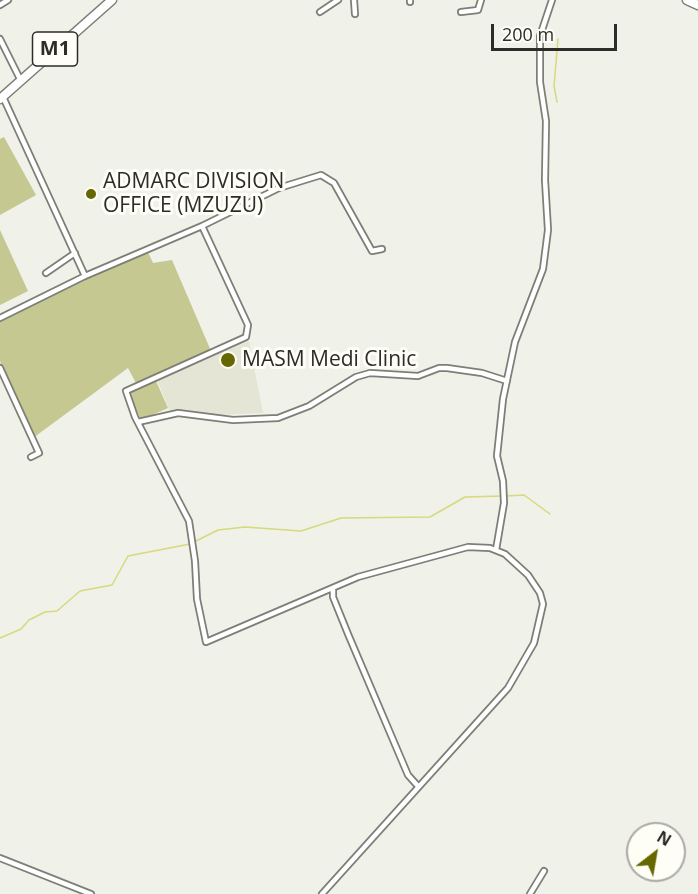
<!DOCTYPE html>
<style>
body{margin:0}
#map{position:relative;width:698px;height:894px;overflow:hidden;background:#f0f1e8;font-family:"Open Sans",sans-serif}
canvas{display:block}
.north{position:absolute;left:626px;top:822px;width:60px;height:60px;box-sizing:border-box;background:#fefef6;border:2px solid #aaaaa4;border-radius:50%;rotate:31deg;font-size:16px;font-weight:700;line-height:24px;text-align:center;color:#2c2c29}
.north::after{content:'';display:block;margin:auto;width:21px;height:27px;background:#676701;clip-path:polygon(50% 0,100% 100%,50% 72%,0 100%)}
.scale{position:absolute;left:491px;top:24px;width:126px;height:27px;box-sizing:border-box;border:3px solid #2c2c29;border-top:0;padding-left:8px;font-size:18px;line-height:21px;white-space:nowrap;color:#2c2c29;-webkit-text-stroke:4px #fefef6;paint-order:stroke}
</style>
<div id="map">
<canvas width="698" height="894"></canvas>
<div class="north">N</div>
<div class="scale">200 m</div>
</div>
<script>
const ctx = document.querySelector('canvas').getContext('2d');
ctx.lineJoin = 'round';
function fillPath(path, color) { ctx.fillStyle = color; ctx.fill(path, 'evenodd'); }
const toPath = rows => new Path2D(rows.map(r => 'M' + r).join(''));
function stroke(path, color, width, dash) { ctx.strokeStyle = color; ctx.lineWidth = width; ctx.lineCap = dash ? 'butt' : 'round'; ctx.setLineDash(dash || []); ctx.stroke(path); }
function write(font, color, halo, rows, align = 'center') {
  ctx.font = font + ' "Open Sans",sans-serif'; ctx.lineWidth = 6; ctx.setLineDash([]); ctx.textBaseline = 'middle'; ctx.strokeStyle = halo; ctx.fillStyle = color; for (const [text, x, y, turn = 0] of rows) {
    ctx.save(); ctx.translate(x, y); ctx.rotate((+turn || 0) * Math.PI / 180); ctx.textAlign = isNaN(turn) ? turn : align; if (halo) ctx.strokeText(text, 0, 0); ctx.fillText(text, 0, 0); ctx.restore();
  }
}
const built = toPath([
 [249,341,263,413,214,415,170,411,157,380]
]);
const green = toPath([
 [4,137,36,195,0,215,0,139],
 [0,230,28,291,0,305],
 [147,250,153,263,172,260,211,351,137,385,128,368,33,438,0,361,0,321],
 [156,381,168,408,141,420,129,393]
]);
const stream = toPath([
 [557,102,554,86,558,39],
 [506,496,524,495,550,514],
 [194,542,218,530,245,527,301,531,341,518,430,517,465,497,502,496],
 [0,638,21,629,29,620,45,612,57,611,80,591,112,585,128,556,190,544]
]);
const street = toPath([
 [354,0,355,14],
 [410,2,410,0],
 [0,5,8,0],
 [320,12,338,0],
 [461,12,478,10,481,0],
 [0,39,21,81],
 [3,97,85,276],
 [202,226,279,188,321,175,334,183,372,251,382,249],
 [46,273,75,253],
 [0,318,85,276,202,226,248,325,246,337,126,391,135,417,189,521,195,561,197,599,206,642,358,577,468,547,490,548,505,554,528,575,540,593,543,604,534,643,508,688,322,894],
 [0,368,39,453,31,457],
 [138,422,178,413,233,420,278,418,309,406,356,377,370,373,418,376,439,368,447,368,482,373,507,381],
 [496,550,504,503,503,481,497,456,503,399,515,342,543,269,548,230,545,180,546,121,540,82,540,36,552,0],
 [333,588,333,597,348,634,408,775,417,785],
 [0,858,91,894],
 [530,894,544,871]
]);
const highway = toPath([
 [687,0,698,5],
 [0,99,112,0]
]);
const markers = [
 [91,194,6,"#676701"],
 [228,360,8,"#676701"]
];
const shields = [
 [55,49,45]
];
const shieldNames = [
 ["M1",55,49]
];
const poiNames = [
 ["ADMARC DIVISION",103,182],
 ["OFFICE (MZUZU)",103,206],
 ["MASM Medi Clinic",242,360]
];
fillPath(built, '#e4e5d5');
fillPath(green, '#c6c891');
stroke(stream, '#d6d97c', 1.5);
stroke(street, '#7d7e76', 8);
stroke(highway, '#7d7e76', 11);
stroke(street, '#fff', 4.5);
stroke(highway, '#fff', 8);
for (const [x, y, r, color] of markers) { const dot = new Path2D(); dot.arc(x, y, r, 0, 2 * Math.PI); ctx.fillStyle = color; ctx.fill(dot); stroke(dot, '#fefef6', 2); }
for (const [x, y, w] of shields) { const box = new Path2D(); box.roundRect(x - w / 2, y - 17, w, 34, 4.5); ctx.fillStyle = '#fefef6'; ctx.fill(box); stroke(box, '#2c2c29', 1.5); }
write('bold 20px', '#2c2c29', null, shieldNames);
write('21px', '#2c2c29', '#fefef6', poiNames, 'left');
</script>
